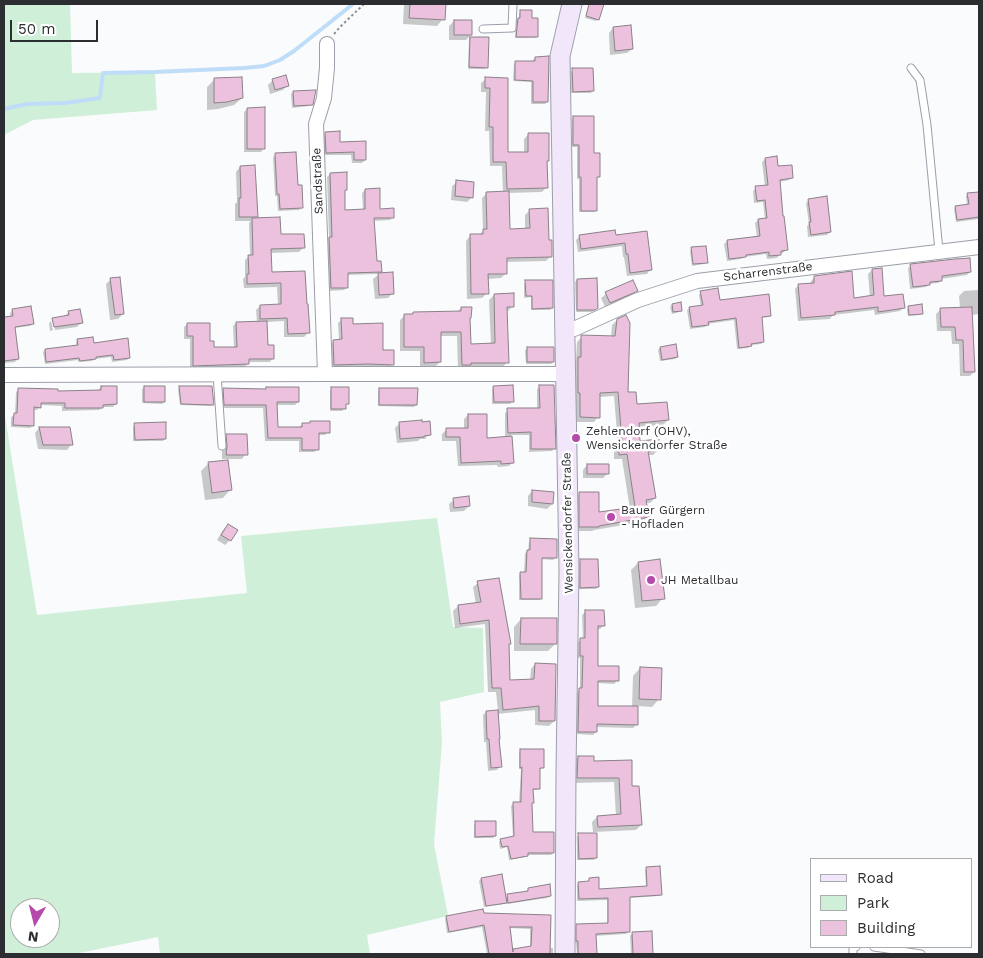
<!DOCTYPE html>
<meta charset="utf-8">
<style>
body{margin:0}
#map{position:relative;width:983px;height:958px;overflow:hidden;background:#fafbfd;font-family:"Work Sans",sans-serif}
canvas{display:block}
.frame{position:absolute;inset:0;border:5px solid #2b2d31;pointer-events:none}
.legend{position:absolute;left:810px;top:858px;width:162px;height:90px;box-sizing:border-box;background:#fff;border:1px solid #aaabad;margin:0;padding:6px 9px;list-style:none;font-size:15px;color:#2b2d31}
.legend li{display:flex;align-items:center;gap:10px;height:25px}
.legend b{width:25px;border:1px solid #aaabad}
.north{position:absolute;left:10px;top:898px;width:50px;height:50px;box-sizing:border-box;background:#fff;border:1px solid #aaabad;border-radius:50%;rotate:188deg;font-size:14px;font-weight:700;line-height:20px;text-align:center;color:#2b2d31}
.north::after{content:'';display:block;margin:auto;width:18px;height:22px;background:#b64aaa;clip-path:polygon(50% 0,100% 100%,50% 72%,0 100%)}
.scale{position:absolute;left:10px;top:20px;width:88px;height:22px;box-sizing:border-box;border:2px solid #2b2d31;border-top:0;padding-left:6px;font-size:15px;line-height:18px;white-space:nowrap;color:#2b2d31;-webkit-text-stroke:4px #fff;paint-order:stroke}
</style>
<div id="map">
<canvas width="983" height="958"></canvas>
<div class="frame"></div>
<ul class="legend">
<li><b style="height:6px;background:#f2e6fa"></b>Road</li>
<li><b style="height:14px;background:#d0efd9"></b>Park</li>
<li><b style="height:14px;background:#ebc1de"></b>Building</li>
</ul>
<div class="north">N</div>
<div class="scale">50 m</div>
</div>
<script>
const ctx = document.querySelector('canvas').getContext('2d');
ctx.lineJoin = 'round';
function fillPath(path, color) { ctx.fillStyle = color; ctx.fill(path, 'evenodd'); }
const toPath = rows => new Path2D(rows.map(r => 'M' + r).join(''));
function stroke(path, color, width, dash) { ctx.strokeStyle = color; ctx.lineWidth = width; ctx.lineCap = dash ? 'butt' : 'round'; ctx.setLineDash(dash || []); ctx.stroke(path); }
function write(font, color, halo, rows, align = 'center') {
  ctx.font = font + ' "Work Sans",sans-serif'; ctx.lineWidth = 5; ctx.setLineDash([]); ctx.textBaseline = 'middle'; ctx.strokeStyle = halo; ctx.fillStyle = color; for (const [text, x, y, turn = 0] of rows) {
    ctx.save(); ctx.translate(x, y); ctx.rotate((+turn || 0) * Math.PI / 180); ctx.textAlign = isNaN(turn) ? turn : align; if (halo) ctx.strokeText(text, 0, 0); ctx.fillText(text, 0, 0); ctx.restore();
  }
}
const green = toPath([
 [4,4,70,4,72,73,155,72,157,110,33,120,4,135],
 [4,410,37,615,247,593,241,536,437,518,453,627,483,628,484,692,440,702,442,743,434,844,448,916,367,935,370,954,160,954,158,937,74,954,4,954],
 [20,908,50,908,50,938,20,938]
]);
const shadow = toPath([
 [404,4,444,4,443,19,437,26,403,24],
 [589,4,602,4,598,19,596,21,585,18],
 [521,11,530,19,537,36,535,38,515,38,516,21,519,18,519,13],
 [454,21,471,35,466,40,449,40,449,26],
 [613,28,632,49,627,53,610,55,609,33],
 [469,38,487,38,487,67,485,69,468,69],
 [535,58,547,102,545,104,531,104,531,82,513,81,514,64,516,62,533,63,533,60],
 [573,70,593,90,591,93,571,93,571,72],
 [486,79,507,79,507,154,524,154,524,139,529,134,548,161,546,163,546,188,542,192,507,193,508,230,525,230,525,215,530,210,548,242,551,256,546,261,505,262,506,273,501,278,487,279,487,293,482,298,467,299,466,241,470,236,478,236,483,231,482,198,487,193,503,193,502,166,490,166,489,131,485,131,486,92,481,92,481,83],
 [214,80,242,98,234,105,218,109,207,110,207,87],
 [273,80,287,86,283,90,270,94,268,85],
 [293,92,312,104,309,106,292,108,291,94],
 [247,109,264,148,261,152,244,152,244,112],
 [574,117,593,154,598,177,596,179,596,210,594,212,579,212,579,179,577,179,577,147,572,147,572,119],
 [326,133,339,143,364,142,365,160,362,163,352,163,351,155,323,155,323,136],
 [276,154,297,186,302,207,299,210,278,211,277,196,275,196,273,157],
 [765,159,792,177,789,180,779,182,786,250,783,253,780,253,780,254,777,258,767,259,766,254,744,257,741,259,727,261,724,244,727,241,757,237,755,223,758,220,765,220,763,202,754,203,753,191,756,188,765,187,762,162],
 [240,167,256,216,253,219,280,236,303,248,299,252,270,253,270,273,304,272,308,333,304,337,284,337,284,321,266,322,267,347,273,358,270,362,248,362,248,364,244,367,190,368,190,339,184,339,184,327,187,324,209,342,213,348,234,348,233,326,236,323,257,322,256,310,260,306,278,306,277,287,244,288,243,279,245,277,245,260,250,255,249,223,251,221,235,221,235,204,237,202,236,172],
 [330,174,346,189,343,192,344,211,363,210,362,193,365,190,379,210,393,217,390,220,373,221,375,262,380,271,377,274,346,275,347,287,344,290,328,291,326,241,329,238,327,177],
 [457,182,472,197,467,202,451,200,452,186],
 [978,193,979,219,956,222,954,209,956,207,967,205,966,196,968,194],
 [809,200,830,232,827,235,808,237,807,226,809,224,806,203],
 [646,232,650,270,647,274,627,276,624,257,623,257,622,246,578,252,576,240,580,236,615,237],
 [692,249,706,262,704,264,692,266,690,251],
 [911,265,970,272,967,275,941,279,941,280,938,283,929,284,926,287,910,289,908,268],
 [872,270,883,297,903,308,900,311,875,315,874,310,833,315,830,319,798,321,795,289,799,285,811,284,811,281,815,277,852,299,870,297,868,274],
 [378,275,393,293,388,298,375,299,373,279],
 [111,279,123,314,118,319,110,320,106,284],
 [577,280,597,308,595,310,592,312,576,312,575,282],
 [526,281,552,308,550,310,531,310,531,297,524,298,524,284],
 [979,290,979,314,972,315,974,372,970,376,960,376,959,344,952,344,951,331,937,331,936,314,941,309,960,308,959,296,964,291],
 [636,291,632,295,605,307,601,298,606,294],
 [701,293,719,302,770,315,768,317,760,318,763,342,761,344,751,345,748,348,737,349,734,320,707,324,705,327,690,329,687,310,690,308,701,307,699,295],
 [494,295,513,306,508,311,506,311,507,362,503,367,467,367,458,369,457,336,440,336,440,362,435,367,420,367,420,351,400,351,400,320,405,315,412,315,414,313,457,312,461,308,469,319,469,345,491,345,489,300],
 [672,305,681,310,679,312,672,314,670,307],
 [909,307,922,313,920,315,908,316,907,309],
 [13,310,32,324,30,326,14,328,18,359,15,362,4,363,4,318,10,317,10,313],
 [69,312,81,323,77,327,55,330,54,321,51,321,65,316],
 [342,319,352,325,382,351,393,364,389,367,364,367,332,368,331,344,334,341,339,341,338,323],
 [617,320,627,394,636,405,668,420,663,425,638,427,639,442,658,450,653,455,648,455,655,498,650,503,645,503,647,517,642,522,594,530,592,531,575,531,575,498,580,493,597,514,630,509,622,459,614,459,614,449,618,445,614,396,599,397,598,417,594,422,576,422,576,397,574,397,573,363,576,360,577,342,582,337,611,337,612,325],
 [51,321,53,330,50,331,49,323],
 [78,340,93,344,129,358,127,360,112,362,111,357,95,359,92,361,78,362,78,360,45,364,43,352,45,350,76,346,76,342],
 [675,346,677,357,675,359,660,361,658,350,660,348],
 [528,348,553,362,551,364,526,364,525,350],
 [540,386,554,448,552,451,529,452,529,435,511,435,513,462,509,466,498,467,497,465,458,466,456,441,442,441,442,434,446,430,464,429,464,419,468,415,486,439,505,437,505,413,508,410,537,409,537,389],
 [101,387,116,404,113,407,103,407,99,410,62,411,62,406,40,405,40,407,37,410,33,410,33,425,30,428,11,427,11,417,15,415,16,392,19,389,57,392,98,392,98,390],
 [144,387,164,402,162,404,142,403,142,389],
 [180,387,213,404,211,406,180,405,178,389],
 [494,387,512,402,510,404,492,404,492,389],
 [266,388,298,402,295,405,276,405,277,428,299,427,303,424,309,424,310,422,328,432,325,435,318,435,318,449,314,452,299,452,299,441,265,441,263,408,222,408,221,393,224,389,265,390],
 [332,388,348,403,344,405,344,409,342,411,330,411,330,391],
 [380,389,416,405,414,407,378,406,378,391],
 [399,424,429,434,425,439,420,439,418,441,397,443,395,428],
 [135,425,165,439,163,441,133,441,133,427],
 [39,428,71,445,67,450,38,449,35,433],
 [227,435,246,454,242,459,222,459,222,440],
 [209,463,230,490,223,498,205,500,201,471],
 [587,465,608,473,603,478,583,478,583,470],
 [532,491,552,504,547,509,528,506,528,496],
 [454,500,469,506,464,511,450,512,449,504],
 [228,525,236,530,230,540,225,545,217,540,223,530],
 [531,540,555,558,553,560,541,559,541,598,539,600,519,600,519,575,521,573,524,573,525,553,528,551,529,542],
 [581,561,598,587,596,589,578,589,579,563],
 [638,563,663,598,656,606,635,608,631,570],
 [478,583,510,643,508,645,509,681,530,681,531,669,535,664,554,721,549,726,535,725,535,710,497,714,500,766,497,770,488,771,486,742,484,742,483,715,486,712,498,711,496,692,488,692,485,624,455,628,453,611,458,606,476,604,473,587],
 [585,612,603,626,600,629,597,629,597,667,617,681,614,684,597,683,596,707,632,708,633,676,640,668,659,699,652,707,637,706,636,725,633,728,596,727,596,732,593,735,576,734,577,693,580,689,580,658,577,658,577,643,581,640,583,640,582,615],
 [521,619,555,644,548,651,514,651,514,627],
 [521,750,543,767,541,769,539,769,539,788,537,790,532,790,531,804,532,833,553,853,551,855,527,855,525,857,509,860,507,847,500,849,499,842,501,840,513,837,511,806,513,804,519,803,521,769,519,769,519,752],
 [578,757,593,762,631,762,631,788,641,825,636,830,593,832,592,822,597,817,616,816,614,782,573,783,573,762],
 [476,823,495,836,493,838,474,838,474,825],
 [579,835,596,858,594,860,577,860,577,837],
 [647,868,661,894,659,896,629,898,628,931,626,934,595,936,595,954,577,954,576,943,575,943,575,927,577,925,607,925,607,900,577,901,577,885,579,883,587,883,589,879,598,890,646,887,645,870],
 [481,879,505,898,508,896,526,892,528,889,550,896,547,898,507,904,506,902,504,904,484,907,479,881],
 [482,914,550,916,549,948,553,948,553,954,487,954,482,927,447,933,445,919,447,917],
 [509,928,530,929,530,948,512,951],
 [650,933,651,954,631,954,630,936,632,934]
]);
const stream = toPath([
 [4,110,8,108,28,104,65,103,100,98,103,73,155,72,244,68,264,66,280,60,294,51,353,4]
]);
const building = toPath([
 [410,4,446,4,445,20,409,18,410,4],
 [589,4,604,4,599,20,586,16,589,4],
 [520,10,532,10,532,18,538,18,538,37,516,37,518,18,520,18,520,10],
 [454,20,472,20,472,35,454,35,454,20],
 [631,25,633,49,615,51,613,27,631,25],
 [470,37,489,37,488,68,469,67,470,37],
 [549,56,548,102,533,102,533,81,515,80,515,61,535,61,535,57,549,56],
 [572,68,593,68,594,91,573,92,572,68],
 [286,75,289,86,275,90,272,79,286,75],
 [242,77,243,98,227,102,214,103,214,78,242,77],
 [485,77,508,78,508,152,528,152,528,133,549,133,549,161,547,161,548,188,507,189,506,162,493,162,493,127,489,127,490,88,485,88,485,77],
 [316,90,313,105,294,106,293,91,316,90],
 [265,107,265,149,247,149,247,108,265,107],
 [573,116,594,116,594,153,600,153,600,177,597,177,597,211,581,211,581,177,579,177,579,145,573,145,573,116],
 [340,131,340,142,366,141,366,160,354,160,354,152,326,153,325,132,340,131],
 [296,152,298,185,302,185,303,208,280,209,279,194,277,194,275,153,296,152],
 [777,156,778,166,792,165,793,178,780,180,783,216,784,216,788,250,781,251,781,255,769,256,769,252,746,255,746,257,729,259,727,240,760,236,758,219,767,218,765,200,757,201,755,186,768,185,765,158,777,156],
 [255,165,258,217,239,217,239,198,241,198,240,166,255,165],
 [347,172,347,190,345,190,345,210,365,209,365,189,380,188,380,209,394,208,394,218,374,218,377,261,381,261,382,272,348,273,348,288,331,288,329,237,332,237,330,173,347,172],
 [456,180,474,182,473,198,455,196,456,180],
 [509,191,510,229,530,228,529,209,548,208,549,240,552,240,552,257,507,258,507,274,488,274,489,294,471,294,470,234,483,234,483,229,487,229,486,192,509,191],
 [979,192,979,217,957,220,955,206,969,204,967,193,979,192],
 [827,196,831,232,811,235,809,222,811,222,808,199,827,196],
 [280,217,281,234,304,234,305,248,271,249,272,272,305,271,307,304,308,304,310,333,288,334,287,318,260,319,260,305,281,304,281,283,247,284,247,274,249,274,248,255,253,255,252,218,280,217],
 [615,230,616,235,647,231,652,270,630,273,628,254,626,254,625,243,581,249,579,235,615,230],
 [706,246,708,263,693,264,691,247,706,246],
 [970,258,971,272,942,276,942,281,930,282,930,285,913,287,910,264,955,259,970,258],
 [882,268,884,296,903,294,905,308,878,312,878,307,835,312,835,315,801,318,798,284,814,283,814,276,852,271,854,298,874,295,872,269,882,268],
 [393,272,394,294,379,295,378,273,393,272],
 [120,277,124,314,115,315,110,278,120,277],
 [597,278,598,308,595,310,577,310,577,279,597,278],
 [525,280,553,280,553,308,532,309,532,296,526,296,525,280],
 [633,280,638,291,610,303,605,292,633,280],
 [718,288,720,300,769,294,771,316,762,317,764,342,751,344,752,346,739,348,736,318,708,322,709,325,692,327,689,307,703,305,700,291,718,288],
 [514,293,514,307,507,307,509,363,471,363,471,365,462,365,461,332,441,332,441,362,424,363,424,347,404,347,404,314,413,314,413,312,461,311,461,307,472,307,471,318,470,318,471,344,495,343,494,294,514,293],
 [681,302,682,311,673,312,672,304,681,302],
 [922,304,923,314,909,315,908,306,922,304],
 [31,306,34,324,15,327,19,359,4,361,4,317,13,316,12,309,31,306],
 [972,307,975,372,964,372,963,340,956,340,955,327,941,327,940,308,972,307],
 [80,309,83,323,54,327,52,318,69,315,68,311,80,309],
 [626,315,630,323,628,392,636,392,637,404,667,402,669,420,639,423,640,441,659,439,660,450,648,451,656,498,646,500,649,517,599,526,599,527,579,527,579,492,599,492,599,512,635,507,627,454,619,455,618,443,622,442,618,392,600,393,600,418,580,417,580,393,578,393,578,357,581,357,581,335,615,336,617,319,626,315],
 [341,318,353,318,353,324,383,323,383,350,394,350,394,365,368,364,334,365,333,340,342,339,341,318],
 [267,321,268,345,274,345,274,359,249,359,249,364,193,366,193,336,187,336,187,323,210,323,210,341,214,341,214,347,237,347,236,322,267,321],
 [93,337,94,343,128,338,130,358,114,360,113,355,96,357,96,359,80,361,79,358,46,362,45,349,78,345,77,339,93,337],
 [676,344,678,357,662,360,660,347,676,344],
 [527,347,554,347,554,362,527,362,527,347],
 [513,385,514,402,494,402,493,386,513,385],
 [539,385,554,385,556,449,531,449,531,432,508,433,507,408,540,408,539,385],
 [101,386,117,386,117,404,103,405,103,408,65,408,65,403,41,403,41,408,34,407,34,426,13,425,14,413,17,413,18,388,58,389,58,391,101,390,101,386],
 [144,386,165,386,165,402,144,402,144,386],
 [179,386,212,386,214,405,181,404,179,386],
 [266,387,299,387,299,402,277,402,278,427,302,427,302,423,310,423,310,421,330,421,330,433,319,433,319,450,302,450,302,438,268,438,266,405,224,405,223,388,266,389,266,387],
 [331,387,349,387,349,404,346,404,346,409,331,409,331,387],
 [379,388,418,388,417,405,379,405,379,388],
 [468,414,487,414,487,438,512,436,514,463,501,464,501,461,461,463,460,437,446,437,446,428,468,428,468,414],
 [422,420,422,422,430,421,431,435,424,436,424,437,400,439,399,422,422,420],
 [166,422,166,439,135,440,134,423,166,422],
 [39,427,70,427,73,445,43,445,39,427],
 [226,434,247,434,248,455,226,455,227,446,226,434],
 [228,460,232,490,212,493,208,462,228,460],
 [587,464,609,464,609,474,587,474,587,464],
 [532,490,554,492,553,504,532,502,532,490],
 [469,496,470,506,454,508,453,498,469,496],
 [228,524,238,530,231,541,221,535,228,524],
 [530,538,557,539,557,558,542,558,542,599,521,599,520,572,526,572,527,550,530,550,530,538],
 [580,559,598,559,599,587,580,588,580,559],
 [660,559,665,599,642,601,638,562,660,559],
 [499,578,511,644,509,644,510,680,534,679,535,663,556,664,555,721,539,721,539,706,503,710,501,688,492,688,489,620,460,624,458,605,481,602,477,581,499,578],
 [585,610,604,610,605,626,598,626,598,666,619,666,619,681,598,681,598,706,638,706,638,725,597,724,597,732,578,732,579,688,582,688,583,656,580,656,580,638,585,638,585,610],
 [521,618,557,618,557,644,520,644,521,618],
 [640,667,662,668,661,700,639,699,640,667],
 [498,710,500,739,499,739,502,767,491,768,489,739,487,739,486,711,498,710],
 [520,749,544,749,544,768,540,768,540,789,533,789,534,803,532,803,533,832,554,832,554,853,528,853,528,856,511,859,508,846,502,847,500,839,514,836,513,802,521,802,521,795,522,767,520,768,520,749],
 [578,756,594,756,594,761,632,760,632,786,639,786,642,825,598,827,597,816,621,814,619,778,577,778,578,756],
 [475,821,496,821,496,836,475,837,475,821],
 [578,833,597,833,597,858,579,859,578,833],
 [660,866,662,895,630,897,630,932,596,934,597,954,578,954,578,941,576,941,576,924,608,923,608,898,579,899,578,882,589,881,589,878,599,877,599,889,647,886,646,867,660,866],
 [502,874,507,903,486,906,481,878,502,874],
 [550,884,551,896,508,903,507,894,528,891,528,888,550,884],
 [483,909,484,913,551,915,550,954,489,954,484,925,449,932,446,916,483,909],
 [510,927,532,927,531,946,513,949,513,952,510,927],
 [652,931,653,954,633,954,632,932,652,931]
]);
const path = toPath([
 [334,34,340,27,364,4]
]);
const lane = toPath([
 [483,29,512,28,513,4],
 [911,68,920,80,927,125,939,251],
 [217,374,222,446],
 [874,947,921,954],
 [853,954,853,947,856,947]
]);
const street = toPath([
 [565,329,574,329,638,300,697,281,979,247],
 [325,374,316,124,324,98,327,68,327,44],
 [4,375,325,374,566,374]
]);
const secondary = toPath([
 [565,954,566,772,569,570,560,56,572,4]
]);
const markers = [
 [576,438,5,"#b64aaa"],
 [611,517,5,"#b64aaa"],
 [651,580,5,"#b64aaa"]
];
const streetNames = [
 ["Sandstraße",318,181,-92],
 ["Scharrenstraße",768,272,-7],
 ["Wensickendorfer Straße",568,523,-91]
];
const poiNames = [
 ["Zehlendorf (OHV),",586,431],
 ["Wensickendorfer Straße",586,445],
 ["Bauer Gürgern",621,510],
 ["- Hofladen",621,524],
 ["JH Metallbau",661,580]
];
fillPath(green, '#d0efd9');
fillPath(shadow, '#0003');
stroke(stream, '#bfdcf8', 4);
fillPath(building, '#ebc1de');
stroke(building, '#8b8188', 1);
stroke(lane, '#9b9fa9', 9);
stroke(street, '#9b9fa9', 16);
stroke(secondary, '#9b9fa9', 21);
stroke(path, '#8d8f92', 2, [2.5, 2.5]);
stroke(lane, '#fff', 7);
stroke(street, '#fff', 14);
stroke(secondary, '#f2e6fa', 19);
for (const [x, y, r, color] of markers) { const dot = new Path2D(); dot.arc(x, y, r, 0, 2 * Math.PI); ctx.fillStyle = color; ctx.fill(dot); stroke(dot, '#fff', 2); }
write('12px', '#2b2d31', '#fff', streetNames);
write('12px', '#2b2d31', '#fff', poiNames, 'left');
</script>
